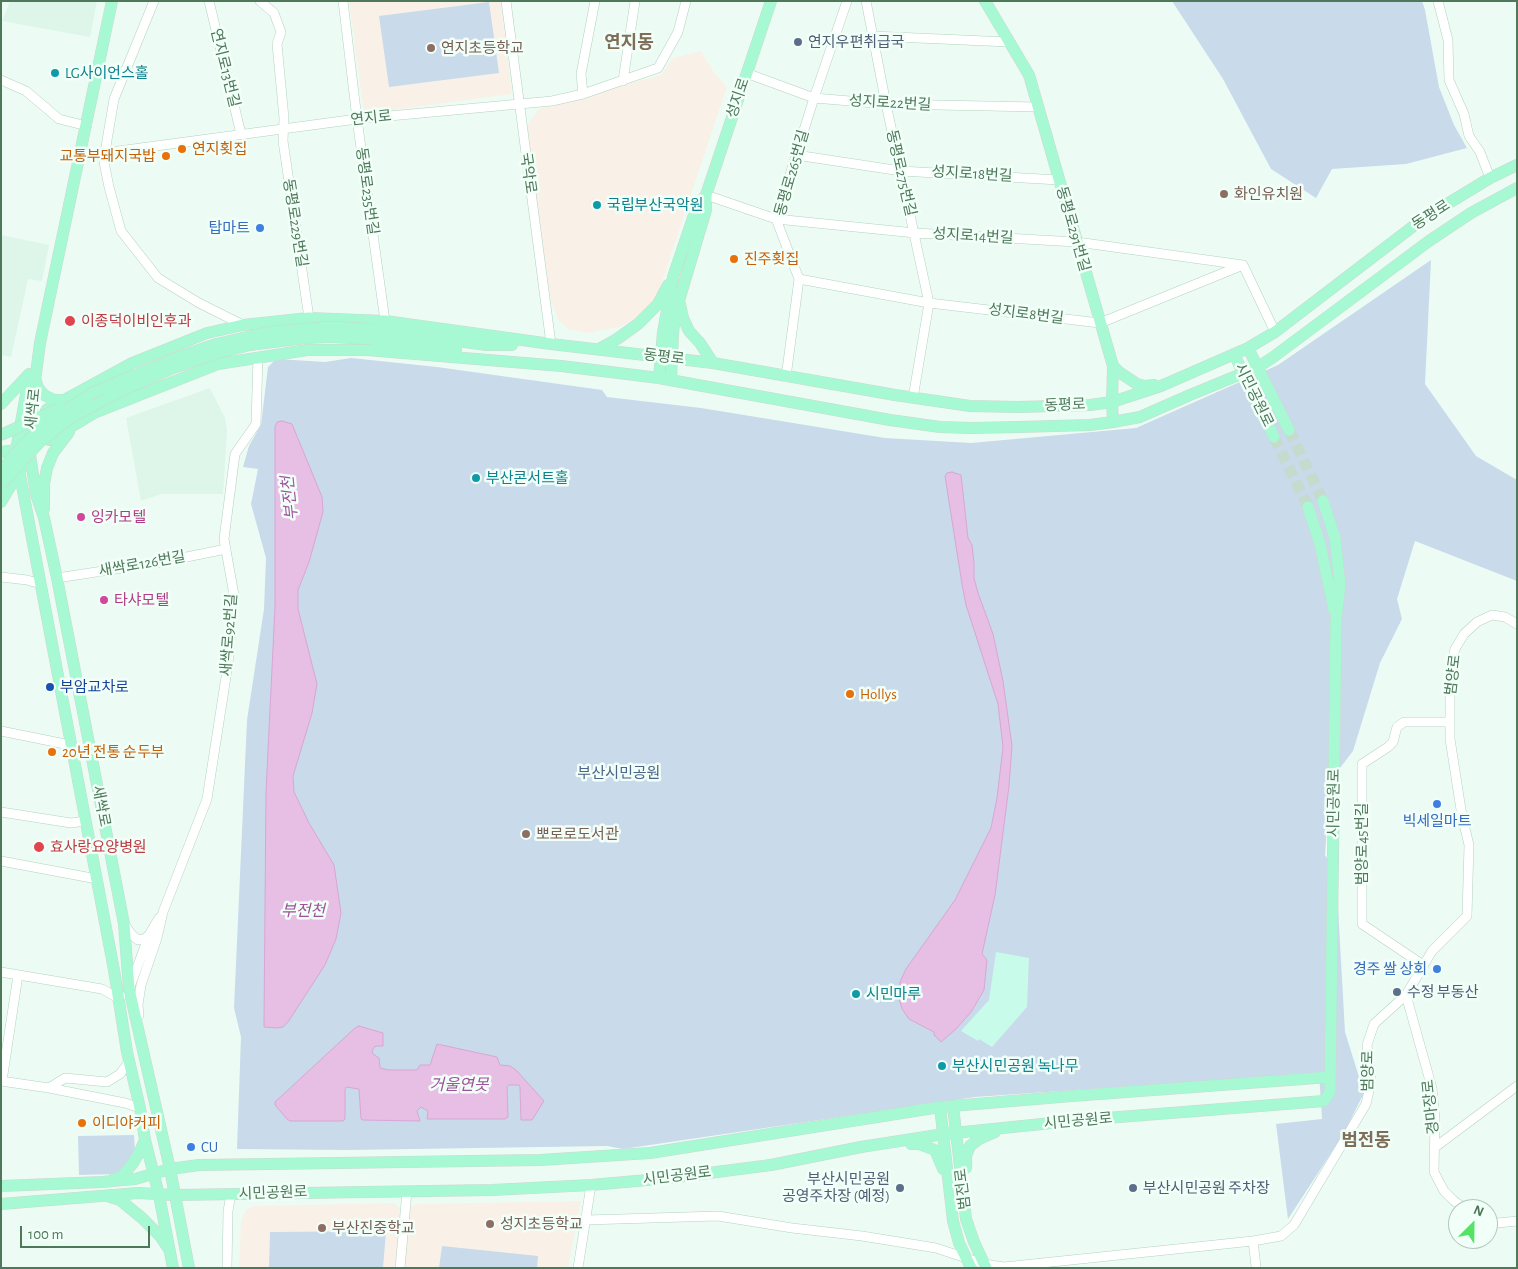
<!DOCTYPE html>
<meta charset="utf-8">
<style>
body{margin:0}
#map{position:relative;width:1518px;height:1269px;overflow:hidden;background:#ecfcf4;font-family:"Alegreya Sans",sans-serif}
canvas{display:block}
.frame{position:absolute;inset:0;border:2px solid #4e7859;pointer-events:none}
.north{position:absolute;left:1448px;top:1199px;width:50px;height:50px;box-sizing:border-box;background:#f2fff9;border:1px solid #b0c9b9;border-radius:50%;rotate:23deg;font-size:14px;font-weight:700;line-height:20px;text-align:center;color:#4e7859}
.north::after{content:'';display:block;margin:auto;width:18px;height:22px;background:#54e366;clip-path:polygon(50% 0,100% 100%,50% 72%,0 100%)}
.scale{position:absolute;left:20px;top:1226px;width:130px;height:22px;box-sizing:border-box;border:2px solid #4e7859;border-top:0;padding-left:6px;font-size:15px;line-height:18px;white-space:nowrap;color:#4e7859;-webkit-text-stroke:4px #f2fff9;paint-order:stroke}
</style>
<div id="map">
<canvas width="1518" height="1269"></canvas>
<div class="frame"></div>
<div class="north">N</div>
<div class="scale">100 m</div>
</div>
<script>
const ctx = document.querySelector('canvas').getContext('2d');
ctx.lineJoin = 'round';
function fillPath(path, color) { ctx.fillStyle = color; ctx.fill(path, 'evenodd'); }
const toPath = rows => new Path2D(rows.map(r => 'M' + r).join(''));
function stroke(path, color, width, dash) { ctx.strokeStyle = color; ctx.lineWidth = width; ctx.lineCap = dash ? 'butt' : 'round'; ctx.setLineDash(dash || []); ctx.stroke(path); }
function write(font, color, halo, rows, align = 'center') {
  ctx.font = font + ' "Alegreya Sans","Noto Sans KR",sans-serif'; ctx.lineWidth = 5; ctx.setLineDash([]); ctx.textBaseline = 'middle'; ctx.strokeStyle = halo; ctx.fillStyle = color; for (const [text, x, y, turn = 0] of rows) {
    ctx.save(); ctx.translate(x, y); ctx.rotate((+turn || 0) * Math.PI / 180); ctx.textAlign = isNaN(turn) ? turn : align; if (halo) ctx.strokeText(text, 0, 0); ctx.fillText(text, 0, 0); ctx.restore();
  }
}
const residential = toPath([
 [10,1,97,1,90,37,2,21],
 [1,235,49,245,42,281,28,279,11,357,1,355],
 [210,388,225,418,227,431,223,494,161,494,141,501,126,418]
]);
const education = toPath([
 [349,1,501,1,512,94,364,114],
 [701,51,715,74,727,87,656,300,635,319,619,327,588,333,567,329,558,319,551,301,526,127,540,108,661,75,673,58],
 [581,1201,568,1268,239,1268,241,1220,246,1210,254,1206,394,1203,405,1212,415,1204]
]);
const green = toPath([
 [1172,1,1422,1,1425,10,1439,87,1454,125,1467,148,1406,164,1332,169,1316,198,1271,169,1223,79],
 [489,2,499,73,389,87,379,16],
 [1431,260,1425,384,1476,456,1517,480,1517,581,1415,541,1397,599,1402,619,1380,663,1353,751,1330,781,1325,855,1336,872,1345,1032,1364,1093,1344,1133,1288,1219,1276,1124,1322,1119,1319,1073,975,1097,623,1149,607,1146,348,1150,237,1149,241,1037,234,1008,247,720,264,609,266,558,251,504,258,469,243,467,249,446,261,425,268,367,274,361,277,359,325,362,351,358,437,367,602,390,607,397,701,408,885,438,971,443,1136,428,1278,365],
 [134,1135,135,1151,123,1171,118,1174,79,1175,78,1136],
 [386,1231,383,1268,269,1268,270,1232],
 [442,1246,538,1256,537,1268,439,1268]
]);
const sand = toPath([
 [996,952,1029,958,1027,1007,992,1047,979,1039,978,1041,961,1031,989,1000]
]);
const water = toPath([
 [282,421,292,424,322,497,323,512,309,562,298,590,298,609,317,684,312,713,293,776,294,792,309,823,334,865,341,913,336,939,325,965,288,1022,283,1027,277,1028,264,1027,264,1023,266,792,275,607,275,427,277,422,282,421],
 [952,472,961,475,968,538,972,545,974,563,974,578,978,593,993,634,1003,681,1012,746,1009,786,995,895,982,954,987,960,984,990,971,1012,956,1029,941,1042,934,1035,934,1032,909,1019,902,1009,899,999,900,982,906,969,955,900,991,828,997,798,1003,747,998,704,966,605,962,584,945,476,947,473,952,472],
 [359,1026,383,1033,383,1046,377,1046,374,1047,372,1051,373,1054,379,1058,380,1068,389,1070,417,1070,420,1065,430,1065,437,1044,497,1057,500,1065,510,1066,516,1070,544,1101,532,1120,521,1120,520,1087,519,1085,509,1085,507,1087,508,1117,505,1119,427,1119,428,1111,421,1107,417,1111,420,1121,363,1120,361,1119,359,1089,346,1087,345,1090,345,1119,343,1121,290,1121,287,1119,275,1105,275,1102,355,1028,359,1026]
]);
const majorTunnel = toPath([
 [1289,430,1323,501],
 [1274,437,1308,507]
]);
const minor = toPath([
 [154,1,114,99,105,152,104,162,109,187,121,231,158,278,199,303,243,325],
 [209,1,241,134],
 [260,1,274,13,281,32,277,44,284,118,283,141,309,318],
 [343,1,357,119,385,321],
 [506,1,551,344],
 [866,1,886,104,929,303,913,398],
 [1438,1,1448,40,1449,80,1464,114,1469,136,1480,152,1490,178],
 [872,36,1009,42],
 [746,73,814,98,886,104,1038,107],
 [1,80,26,91,59,119,87,126],
 [623,81,635,1],
 [583,94,581,74,595,1],
 [796,155,901,171,1059,180],
 [81,156,357,119,552,101,583,94,658,68,678,32,686,1],
 [706,195,776,219,915,233,1077,242,1243,265],
 [1243,265,1275,332],
 [799,279,929,303,1100,323,1243,265],
 [786,377,799,279,776,219,814,98,847,1],
 [1,577,27,580,41,584],
 [57,578,162,562,226,549],
 [1,731,70,745],
 [1,812,71,823,85,821],
 [1,861,97,879],
 [125,925,131,934,138,940,144,939,149,935],
 [1423,965,1362,924,1362,764,1388,747,1393,742,1397,727,1404,722,1449,722],
 [1,972,102,989,118,998,121,996],
 [130,987,149,935,159,918],
 [1406,995,1432,1088,1435,1119,1434,1172,1444,1191,1453,1200,1465,1209],
 [139,1015,138,1005,141,985,157,938,163,912,207,799,228,664,234,595,224,539,235,454,256,424,258,357],
 [1,1081,49,1088,125,1103,140,1108],
 [2,1081,18,975],
 [49,1088,65,1078,107,1082,120,1074,129,1062],
 [1434,1148,1517,1086],
 [586,1220,718,1216,792,1228,862,1236,936,1248,984,1264,1004,1267,1253,1241,1281,1236,1294,1225,1366,1104,1371,1082,1367,1045,1374,1024,1406,995,1432,951,1467,916,1469,845,1462,816,1450,739,1450,668,1455,649,1464,634,1477,622,1492,615,1505,617,1517,624],
 [1488,1221,1498,1223,1517,1221],
 [1253,1241,1256,1266],
 [227,1268,228,1211,231,1194],
 [400,1268,407,1191],
 [578,1268,591,1185]
]);
const major = toPath([
 [112,1,40,343,30,419,30,455,36,494,44,518,57,578,124,924,129,989,170,1169,189,1268],
 [985,1,1029,75,1113,366,1112,402,1113,422],
 [680,304,683,318,689,331,700,343,713,363],
 [371,329,486,345,512,345],
 [371,339,456,350],
 [1248,348,1289,430],
 [599,349,617,339,638,324,658,304,668,285],
 [1234,354,1274,437],
 [1113,366,1119,372,1137,384,1145,386,1154,385],
 [659,378,663,332,673,277,697,206,706,195,771,1],
 [671,380,673,334,675,314,706,210,706,195],
 [36,381,38,388,44,395,54,400,65,400],
 [28,383,16,450,19,470,114,970,127,1052,140,1108,145,1140,159,1195,173,1268],
 [1,404,29,374],
 [46,410,132,363,207,333,243,325,309,318,385,321,551,344,713,363,895,395,970,406,1018,407,1090,405,1112,402,1161,386,1248,348,1275,332,1424,218,1490,178,1517,165],
 [49,440,94,413,218,364,307,350,367,350,561,366,659,378,890,420,940,427,971,428,1018,427,1090,425,1113,422,1140,417,1190,395,1258,367,1272,358,1429,241,1471,213,1517,188],
 [1,452,16,450,21,452],
 [1,502,23,465],
 [1308,507,1320,544,1334,610],
 [44,509,44,484,47,468,53,453,69,432],
 [953,1106,966,1219,974,1242,986,1268],
 [940,1107,953,1221,959,1243,971,1268],
 [911,1144,919,1144,935,1150,943,1169],
 [966,1168,966,1156,970,1146,979,1139,995,1132],
 [113,1179,121,1177,133,1163,140,1151,145,1140],
 [1,1186,102,1182,135,1179,170,1169,199,1165,540,1160,650,1153,940,1107,1072,1096,1330,1077],
 [110,1197,120,1200,142,1218,160,1236,168,1248],
 [1,1204,138,1193,175,1195,492,1190,591,1185,670,1178,771,1165,861,1147,944,1134,1081,1120,1324,1101,1330,1092,1336,620,1340,585,1335,538,1323,501]
]);
const majorBridge = toPath([
 [1,435,58,409],
 [1,470,27,441,45,425,63,412,94,392,176,358,216,344,269,332,330,327,371,329],
 [1,484,41,441,72,417,123,390,173,368,214,354,250,345,305,338,331,337,371,339]
]);
const markers = [
 [798,42,5,"#5c6f8a"],
 [431,48,5,"#8d6e63"],
 [55,73,5,"#0f9aa8"],
 [182,149,5,"#e8710a"],
 [166,156,5,"#e8710a"],
 [1224,194,5,"#8d6e63"],
 [597,205,5,"#0f9aa8"],
 [260,228,5,"#3f7fe0"],
 [734,259,5,"#e8710a"],
 [70,321,6,"#e0444e"],
 [476,478,5,"#0f9aa8"],
 [81,517,5,"#d1479c"],
 [104,600,5,"#d1479c"],
 [50,687,5,"#1a4fb4"],
 [850,694,5,"#e8710a"],
 [52,752,5,"#e8710a"],
 [1437,804,5,"#3f7fe0"],
 [526,834,5,"#8d6e63"],
 [39,847,6,"#e0444e"],
 [1437,969,5,"#3f7fe0"],
 [1397,992,5,"#5c6f8a"],
 [856,994,5,"#0f9aa8"],
 [942,1066,5,"#0f9aa8"],
 [82,1123,5,"#e8710a"],
 [191,1147,5,"#3f7fe0"],
 [900,1188,5,"#5c6f8a"],
 [1133,1188,5,"#5c6f8a"],
 [490,1224,5,"#8d6e63"],
 [322,1228,5,"#8d6e63"]
];
const serviceNames = [
 ["연지우편취급국",808,42],
 ["수정 부동산",1407,992],
 ["부산시민공원",890,1179,"right"],
 ["공영주차장 (예정)",890,1196,"right"],
 ["부산시민공원 주차장",1143,1188]
];
const educationNames = [
 ["연지초등학교",441,48],
 ["화인유치원",1234,194],
 ["뽀로로도서관",536,834],
 ["성지초등학교",500,1224],
 ["부산진중학교",332,1228]
];
const streetNames = [
 ["연지로13번길",225,68,76],
 ["성지로",738,98,-71],
 ["성지로22번길",890,103,3],
 ["연지로",371,118,-6],
 ["국악로",528,173,82],
 ["동평로265번길",792,173,-74],
 ["동평로275번길",901,173,77],
 ["성지로18번길",972,174,3],
 ["동평로235번길",367,191,82],
 ["동평로",1431,215,-33],
 ["동평로229번길",295,223,81],
 ["동평로291번길",1073,229,74],
 ["성지로14번길",973,236,3],
 ["성지로8번길",1026,314,7],
 ["동평로",664,357,7],
 ["시민공원로",1254,395,64],
 ["동평로",1065,405,-2],
 ["새싹로",33,409,-84],
 ["새싹로126번길",142,564,-10],
 ["새싹로92번길",229,635,-86],
 ["범양로",1453,675,-83],
 ["시민공원로",1334,803,-89],
 ["새싹로",101,806,79],
 ["범양로45번길",1362,844,-90],
 ["범양로",1368,1071,-89],
 ["경마장로",1431,1107,-96],
 ["시민공원로",1078,1121,-5],
 ["시민공원로",677,1176,-7],
 ["범전로",963,1189,-97],
 ["시민공원로",273,1193,-2]
];
const cultureNames = [
 ["LG사이언스홀",65,73],
 ["국립부산국악원",607,205],
 ["부산콘서트홀",486,478],
 ["시민마루",866,994],
 ["부산시민공원 녹나무",952,1066]
];
const foodNames = [
 ["연지횟집",192,149],
 ["교통부돼지국밥",156,156,"right"],
 ["진주횟집",744,259],
 ["Hollys",860,694],
 ["20년 전통 순두부",62,752],
 ["이디야커피",92,1123]
];
const shopNames = [
 ["탑마트",250,228],
 ["빅세일마트",1437,821,"center"],
 ["경주 쌀 상회",1427,969],
 ["CU",201,1147,"left"]
];
const healthNames = [
 ["이종덕이비인후과",81,321],
 ["효사랑요양병원",50,847]
];
const hotelNames = [
 ["잉카모텔",91,517],
 ["타샤모텔",114,600]
];
const transitNames = [
 ["부암교차로",60,687]
];
const parkNames = [
 ["부산시민공원",619,773]
];
const waterNames = [
 ["부전천",290,498,-96],
 ["부전천",303,911],
 ["거울연못",459,1085]
];
const quarterNames = [
 ["연지동",629,43],
 ["범전동",1366,1141]
];
fillPath(residential, '#ddf6e9');
fillPath(education, '#f9f1e8');
fillPath(green, '#c9daeb');
fillPath(sand, '#c8fbea');
fillPath(water, '#e7bfe5');
stroke(water, '#d8a6d6', 1);
stroke(majorTunnel, '#c4dbcd', 11, [11, 5.5]);
stroke(minor, '#b3d2be', 10);
stroke(major, '#cdd9d1', 12);
stroke(minor, '#fff', 9);
stroke(major, '#a6f9d2', 11);
stroke(majorBridge, '#cdd9d1', 12, []);
stroke(majorBridge, '#a6f9d2', 11);
for (const [x, y, r, color] of markers) { const dot = new Path2D(); dot.arc(x, y, r, 0, 2 * Math.PI); ctx.fillStyle = color; ctx.fill(dot); stroke(dot, '#f2fff9', 2); }
write('15px', '#4e5e75', '#f2fff9', serviceNames, 'left');
write('15px', '#785e54', '#f2fff9', educationNames, 'left');
write('15px', '#4e7859', '#f2fff9', streetNames);
write('15px', '#0d838f', '#f2fff9', cultureNames, 'left');
write('15px', '#c56008', '#f2fff9', foodNames, 'left');
write('15px', '#366cbe', '#f2fff9', shopNames, 'right');
write('15px', '#be3a42', '#f2fff9', healthNames, 'left');
write('15px', '#b23c85', '#f2fff9', hotelNames, 'left');
write('15px', '#164399', '#f2fff9', transitNames, 'left');
write('15px', '#4b648a', '#f2fff9', parkNames);
write('italic 16px', '#a0519b', '#f2fff9', waterNames);
write('bold 18px', '#7f6f59', '#f2fff9', quarterNames);
</script>
